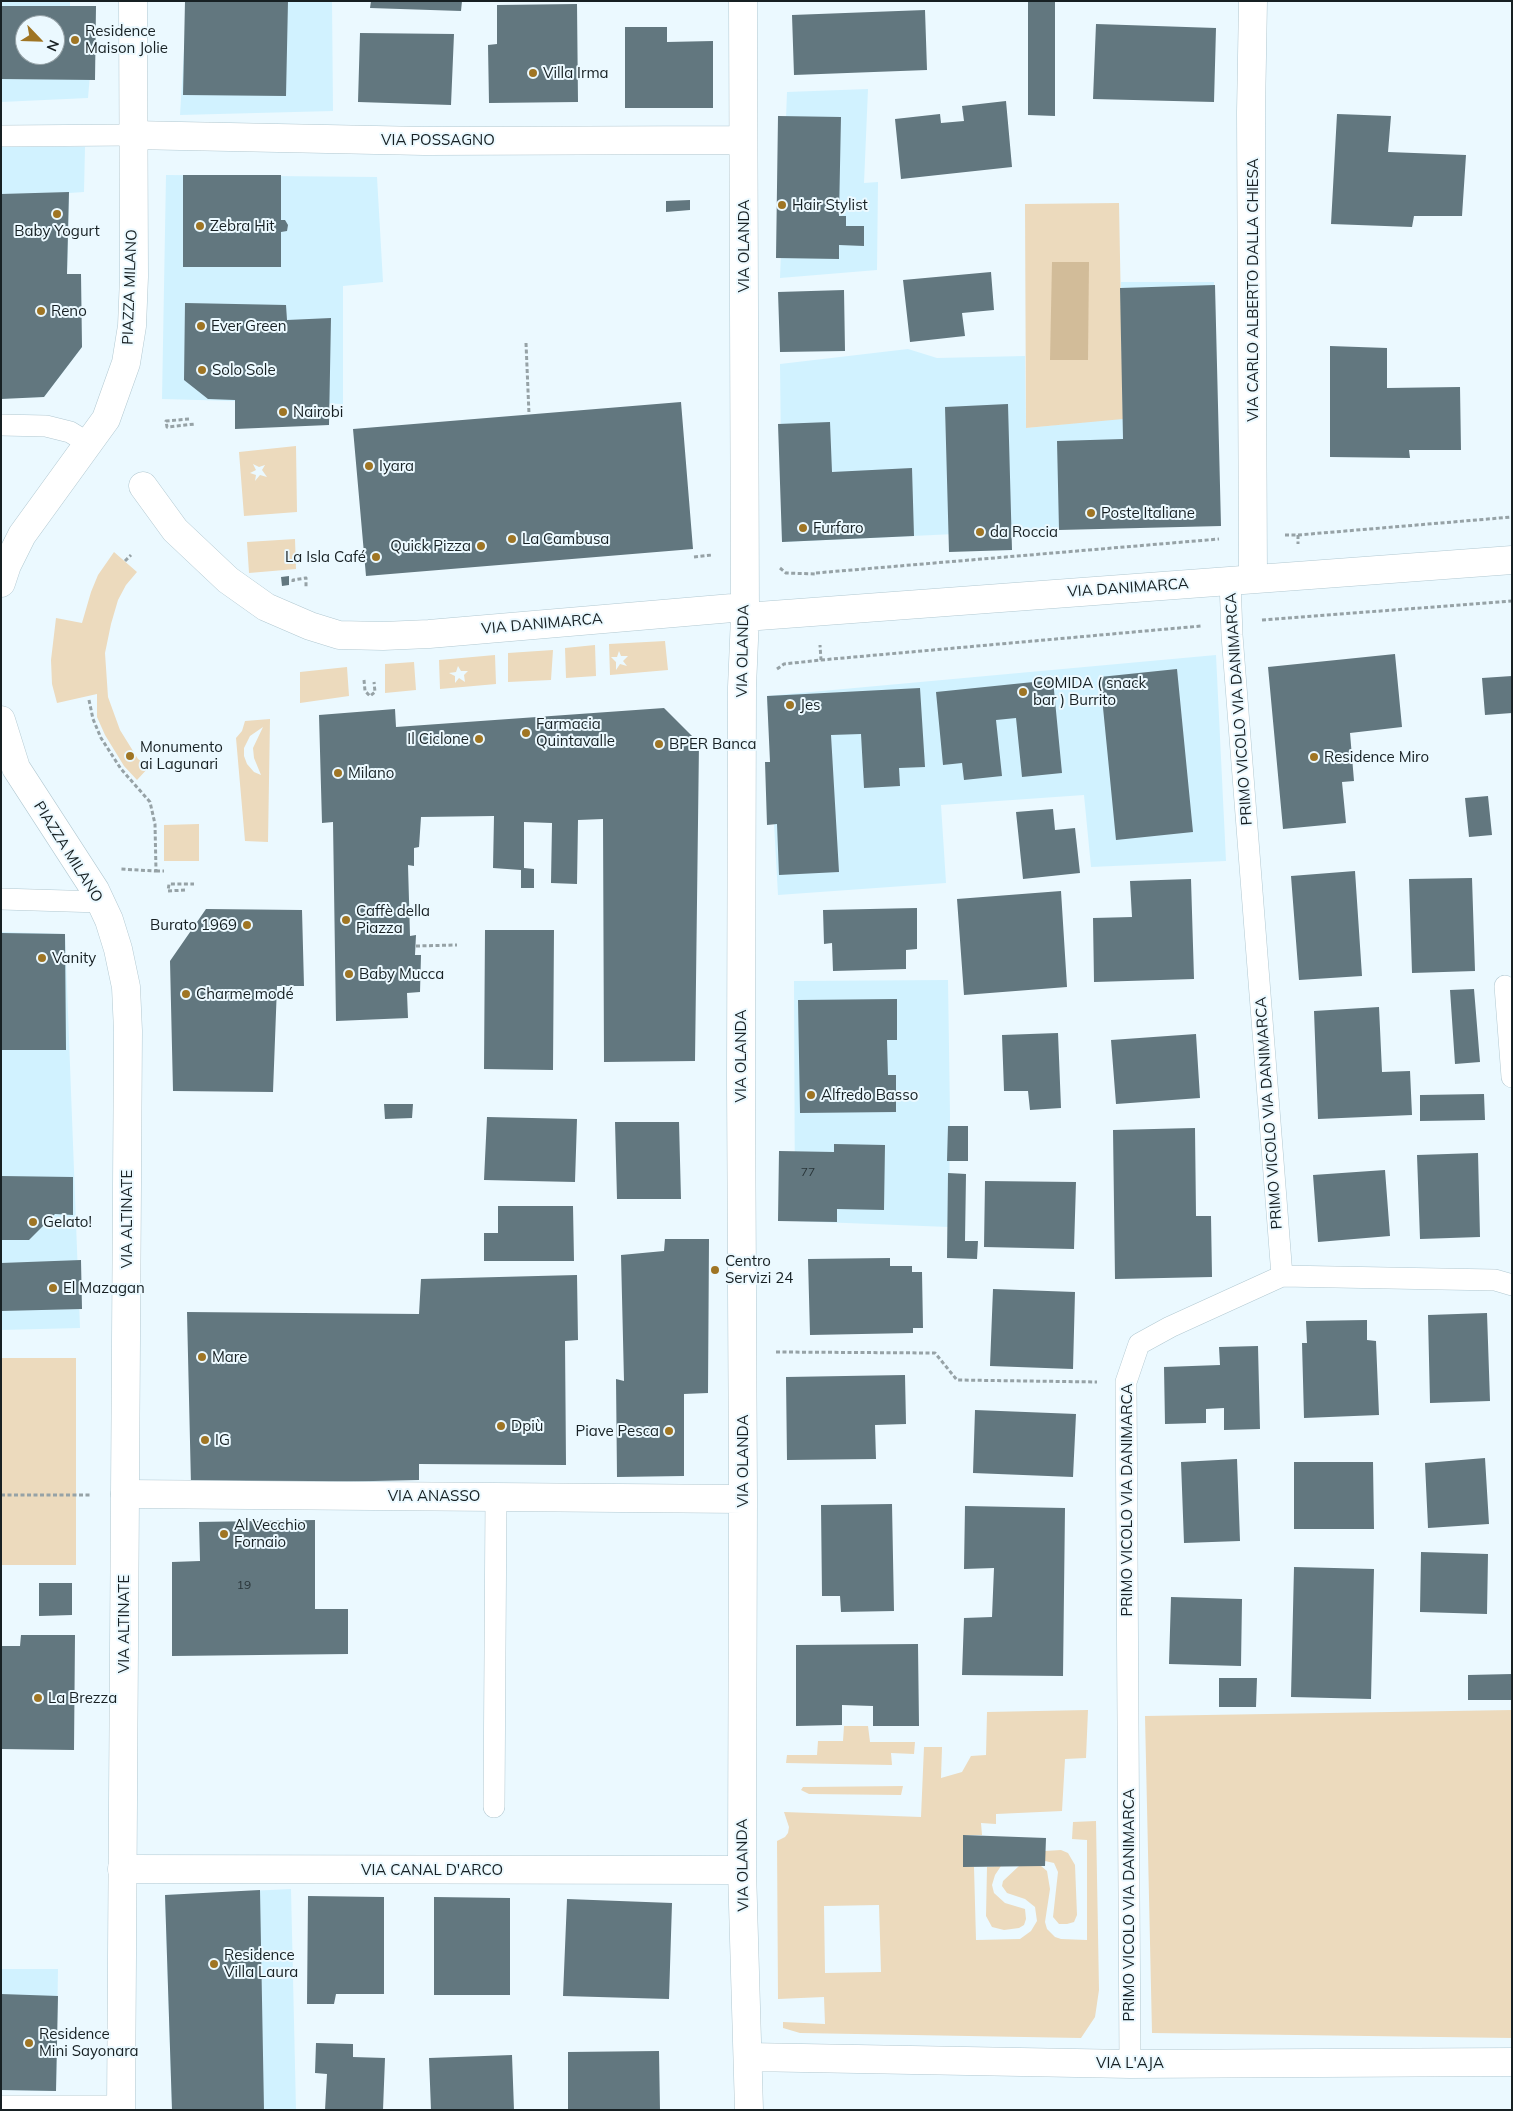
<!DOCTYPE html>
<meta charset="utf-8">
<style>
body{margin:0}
#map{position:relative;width:1513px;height:2111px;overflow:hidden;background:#ebf9ff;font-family:Mulish,sans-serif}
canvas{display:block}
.frame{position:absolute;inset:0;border:2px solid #172023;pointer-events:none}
.north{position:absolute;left:15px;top:15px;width:50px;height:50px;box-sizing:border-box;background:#ebf9ff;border:1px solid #96a2a7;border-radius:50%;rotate:114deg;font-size:14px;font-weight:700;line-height:20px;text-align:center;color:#172023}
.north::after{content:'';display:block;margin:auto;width:18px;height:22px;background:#9f7524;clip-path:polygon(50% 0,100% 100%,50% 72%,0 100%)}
</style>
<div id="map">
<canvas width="1513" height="2111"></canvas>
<div class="frame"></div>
<div class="north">N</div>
</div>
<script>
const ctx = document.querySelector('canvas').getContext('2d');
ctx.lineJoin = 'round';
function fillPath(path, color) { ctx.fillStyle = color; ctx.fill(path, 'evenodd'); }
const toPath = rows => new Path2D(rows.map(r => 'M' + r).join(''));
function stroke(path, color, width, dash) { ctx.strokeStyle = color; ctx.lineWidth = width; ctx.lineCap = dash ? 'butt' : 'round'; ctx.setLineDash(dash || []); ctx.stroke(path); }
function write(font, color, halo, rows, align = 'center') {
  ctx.font = font + ' Mulish,sans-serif'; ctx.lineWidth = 4; ctx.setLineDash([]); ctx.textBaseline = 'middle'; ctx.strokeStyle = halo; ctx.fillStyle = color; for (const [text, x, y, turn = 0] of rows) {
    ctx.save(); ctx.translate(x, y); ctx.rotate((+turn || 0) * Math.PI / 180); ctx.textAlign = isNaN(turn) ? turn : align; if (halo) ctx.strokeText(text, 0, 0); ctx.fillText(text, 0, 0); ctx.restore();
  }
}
const built = toPath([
 [1,1,70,1,70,6,96,6,88,98,1,102],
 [25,25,55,25,55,55,25,55],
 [187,1,332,1,333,111,180,115],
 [868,89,864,183,878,182,877,270,780,278,787,92],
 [1,147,85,147,84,192,69,193,67,274,82,347,44,397,1,398],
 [166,175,377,177,383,282,343,286,343,404,162,399],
 [1121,282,1214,282,1215,522,782,542,780,364,908,349,937,358,1025,356,1026,428,1123,418],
 [1216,655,1226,861,1091,867,1084,795,941,805,946,883,778,895,767,696],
 [1,932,65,934,80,1328,1,1330],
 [948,980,950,1115,949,1227,795,1221,794,981],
 [291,1889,296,2110,172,2110,165,1895],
 [1,1969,58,1969,56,2091,1,2090]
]);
const green = toPath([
 [1119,203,1123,419,1026,428,1025,204],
 [296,446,297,512,244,516,239,452],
 [253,464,259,467,265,465,262,470,267,477,260,475,255,481,256,475,250,473,256,470],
 [295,539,296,569,249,573,247,542],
 [114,552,137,572,126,585,118,600,111,624,105,653,108,697,120,730,138,759,149,767,137,780,124,766,105,735,97,717,97,694,57,703,52,684,51,660,56,618,82,623,91,592,98,575],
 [665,641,668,670,610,675,609,644],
 [619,651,621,656,628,656,623,661,627,666,620,664,616,670,616,662,611,657,617,657],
 [595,645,596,676,566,678,565,648],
 [553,650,551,680,508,682,508,653],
 [495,655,496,684,440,689,439,660],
 [458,666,461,671,468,671,464,675,465,682,459,678,455,683,455,676,449,673,456,672],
 [414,662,416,690,385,693,385,664],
 [347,667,349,696,300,703,300,672],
 [270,719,268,842,245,841,236,738,242,731,245,721],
 [263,727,253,748,254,758,261,775,254,772,247,764,244,756,244,748,250,736],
 [199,824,199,861,164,861,164,825],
 [1,1358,76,1358,76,1565,1,1565],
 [1088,1710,1086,1758,1065,1759,1062,1811,996,1814,996,1824,981,1823,982,1835,963,1835,963,1866,974,1867,976,1940,1020,1939,1031,1931,1037,1921,1035,1907,1025,1899,1007,1893,1002,1886,1003,1881,1019,1866,1041,1866,1047,1871,1050,1889,1045,1922,1047,1929,1055,1937,1061,1939,1087,1940,1087,1840,1072,1839,1073,1822,1096,1821,1099,1990,1095,2017,1081,2038,800,2033,783,2028,783,2022,825,2024,824,1997,778,1999,777,1841,785,1837,788,1833,789,1827,784,1812,921,1817,924,1747,942,1747,941,1778,962,1772,971,1756,986,1755,987,1712],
 [879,1905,881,1972,825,1973,824,1906],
 [1512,1710,1512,2038,1152,2033,1145,1716],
 [844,1726,868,1726,870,1742,915,1742,914,1754,891,1753,892,1765,786,1763,787,1755,817,1755,818,1741,843,1741],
 [903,1786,901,1795,809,1794,801,1790,803,1787,808,1787],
 [1061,1850,1068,1853,1075,1865,1077,1915,1074,1922,1067,1924,1059,1924,1053,1917,1058,1872,1054,1863,1045,1861,1045,1851],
 [1001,1866,995,1875,992,1885,994,1893,1005,1903,1025,1909,1026,1919,1024,1925,1019,1928,1004,1930,992,1927,986,1916,987,1867]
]);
const water = toPath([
 [1052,262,1089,262,1088,360,1050,360]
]);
const building = toPath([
 [185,1,288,1,286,96,183,95],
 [371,1,462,1,461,11,370,8],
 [1028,1,1055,1,1055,116,1028,115],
 [577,4,578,102,489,103,488,45,497,44,497,5],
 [1,6,96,6,95,80,1,79],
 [25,25,55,25,55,55,25,55],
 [925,10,927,70,794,75,792,15],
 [1096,24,1216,28,1214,102,1093,99],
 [625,27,667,27,667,42,713,41,713,108,625,108],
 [360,33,454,34,451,105,358,102],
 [1006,101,1012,167,901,179,895,119,940,114,941,123,964,121,962,106],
 [1337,114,1391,116,1388,152,1466,155,1462,216,1414,216,1412,227,1331,224],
 [778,116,841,117,839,216,846,216,846,226,864,226,864,246,839,245,839,259,776,258],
 [183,175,281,175,281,220,285,220,288,225,287,231,281,232,281,267,183,267],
 [69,192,67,274,81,274,82,347,44,397,1,399,1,194],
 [690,200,690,210,666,212,666,201],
 [991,272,994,310,962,313,965,336,910,342,903,280],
 [1215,285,1221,526,1059,530,1057,441,1123,439,1120,288],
 [844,290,845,351,780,352,778,292],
 [185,303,286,305,287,320,331,318,329,425,235,429,235,400,208,399,184,380],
 [1330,346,1387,348,1387,388,1460,387,1461,450,1409,450,1410,458,1330,457],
 [681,402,693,549,366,576,353,429],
 [1008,404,1012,550,949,552,945,407],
 [830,422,832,472,912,468,914,536,782,542,778,424],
 [289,576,289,585,282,586,281,577],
 [1395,654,1402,727,1350,733,1354,781,1342,782,1346,823,1283,829,1268,667],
 [1177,669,1193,832,1116,840,1100,677],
 [1512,676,1512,713,1485,715,1482,678],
 [1053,680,1062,773,1022,777,1016,718,996,720,1002,776,964,780,962,763,943,765,936,692],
 [920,688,925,767,899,768,900,786,864,788,861,734,831,735,839,872,779,875,777,824,767,825,765,762,770,762,767,696],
 [664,708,699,743,695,1061,604,1062,603,819,578,820,577,884,551,883,552,823,524,822,524,868,534,869,534,888,521,888,521,870,493,868,494,816,421,817,419,847,414,848,414,866,408,865,410,936,416,935,415,955,421,955,420,992,407,993,408,1018,336,1021,333,822,322,823,319,715,395,709,396,727],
 [1488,796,1492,835,1469,837,1465,798],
 [1053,809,1055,830,1075,828,1080,873,1023,879,1016,812],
 [1355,871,1362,976,1299,980,1291,876],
 [1472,878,1475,971,1412,973,1409,879],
 [1191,879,1194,979,1094,982,1093,918,1132,917,1130,881],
 [1061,891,1067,987,964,995,957,899],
 [917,908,917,949,906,950,906,969,833,971,832,943,824,944,823,910],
 [206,909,302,910,304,986,277,986,273,1092,173,1091,170,961],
 [485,930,554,930,553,1070,484,1069],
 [1,933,65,934,66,1050,1,1050],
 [1474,989,1480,1062,1455,1064,1450,990],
 [897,999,897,1040,887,1040,888,1075,896,1075,896,1112,800,1113,798,1000],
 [1379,1007,1382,1072,1410,1071,1412,1115,1318,1119,1314,1011],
 [1058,1033,1061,1108,1030,1110,1028,1091,1004,1091,1002,1035],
 [1196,1034,1200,1098,1116,1104,1111,1040],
 [1484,1094,1485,1120,1420,1121,1420,1095],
 [384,1104,413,1104,412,1118,385,1119],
 [487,1117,577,1119,575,1182,484,1180],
 [615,1122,679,1122,681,1199,617,1199],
 [948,1126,968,1126,968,1161,947,1161],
 [1195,1128,1196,1216,1211,1216,1212,1277,1115,1279,1113,1130],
 [834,1144,885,1145,884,1210,837,1209,837,1222,778,1221,779,1151,834,1152],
 [1478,1153,1480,1237,1420,1239,1417,1155],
 [1385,1170,1390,1236,1318,1242,1313,1175],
 [948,1173,966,1174,965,1241,978,1241,977,1259,947,1258],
 [1,1176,73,1177,73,1215,55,1214,29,1240,1,1240],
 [985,1181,1076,1182,1074,1249,984,1247],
 [498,1206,573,1206,574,1261,484,1261,484,1233,498,1233],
 [665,1239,709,1239,708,1393,684,1394,684,1476,617,1477,616,1379,624,1381,621,1255,664,1251],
 [890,1258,890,1266,912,1266,912,1272,922,1272,923,1328,913,1328,913,1333,810,1335,808,1259],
 [81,1260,82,1309,1,1311,1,1263],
 [577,1275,578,1340,565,1341,566,1465,419,1464,419,1480,191,1485,187,1312,419,1314,421,1279],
 [993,1289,1075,1292,1073,1369,990,1366],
 [1487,1313,1490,1401,1430,1403,1428,1315],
 [1367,1320,1367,1340,1376,1341,1379,1415,1304,1418,1302,1343,1307,1343,1306,1321],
 [1258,1346,1260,1429,1224,1430,1224,1408,1206,1409,1206,1423,1165,1424,1164,1367,1220,1365,1219,1347],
 [905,1375,906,1424,875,1425,876,1459,787,1460,786,1377],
 [975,1410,1076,1414,1073,1477,973,1473],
 [1485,1458,1489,1524,1428,1528,1425,1463],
 [1237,1459,1240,1541,1184,1543,1181,1462],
 [1294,1462,1373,1462,1374,1529,1294,1529],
 [892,1504,894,1611,841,1612,840,1596,822,1596,821,1505],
 [965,1506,1065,1508,1063,1676,962,1675,964,1618,992,1617,994,1568,964,1569],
 [315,1520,315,1609,348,1609,348,1654,172,1656,172,1562,200,1561,199,1522],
 [1421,1552,1488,1554,1487,1614,1420,1612],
 [1294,1567,1374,1569,1371,1699,1291,1697],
 [39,1583,72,1583,72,1615,39,1616],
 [1171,1597,1242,1599,1241,1666,1169,1664],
 [21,1635,75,1635,74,1750,1,1749,1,1646,20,1646],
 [918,1644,919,1726,873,1726,873,1706,842,1705,842,1725,796,1726,796,1645],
 [1512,1674,1512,1700,1468,1700,1468,1675],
 [1219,1678,1257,1678,1256,1707,1219,1707],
 [963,1835,1046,1838,1045,1866,963,1867],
 [260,1890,264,2110,172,2110,165,1895],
 [308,1896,384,1897,384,1994,336,1994,334,2004,307,2004],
 [434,1897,510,1898,510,1995,434,1995],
 [567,1899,672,1903,669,1999,563,1996],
 [1,1994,58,1996,56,2091,1,2090],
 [316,2043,353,2044,353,2057,385,2058,383,2110,325,2110,327,2074,315,2073],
 [659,2051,660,2110,568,2110,568,2052],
 [512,2055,514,2110,431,2110,429,2058]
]);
const path = toPath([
 [526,343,529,414],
 [189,419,166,421,167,427,195,424],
 [1285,535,1298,535,1298,544],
 [1298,535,1512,517],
 [694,557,712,555],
 [125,561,131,555],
 [780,568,786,573,816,574],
 [816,573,1219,539],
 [293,582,293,580,306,578,306,588],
 [1262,620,1512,601],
 [821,660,1201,626],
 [777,669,784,664,821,660,820,645],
 [364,680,365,691,370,696,375,692,374,682],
 [89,700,93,719,101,738,121,769,150,802,155,824,156,871,120,869],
 [156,871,164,871],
 [185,890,168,891,169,884,194,884],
 [416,946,457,945],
 [776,1352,935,1353,957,1380,1097,1382],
 [1,1495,91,1495]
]);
const service = toPath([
 [1,136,132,135],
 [1,425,46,426,70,432,88,443],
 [1,899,100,902],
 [1505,986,1512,1077],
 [1282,1276,1495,1280,1512,1285],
 [494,1807,496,1496],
 [1130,2064,1126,1382,1139,1344,1170,1327,1282,1276,1232,635,1230,580],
 [1,2106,121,2106]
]);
const minor = toPath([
 [743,1,745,617,742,687,741,1078,743,1499,742,1870,749,2110],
 [1253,1,1251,112,1253,579],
 [132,135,424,141,743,140],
 [143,486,175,530,228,580,266,607,310,626,339,635,383,636,429,634,744,607],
 [745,617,1512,560],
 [125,1494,743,1499],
 [122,1869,742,1870],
 [748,2057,1130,2064,1512,2062]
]);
const tertiary = toPath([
 [1,583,7,565,22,535,106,419,126,363,132,326,134,277,133,1],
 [1,720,16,768,95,890,109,920,118,949,126,987,128,1031,121,2110]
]);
const markers = [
 [75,40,5,"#9f7524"],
 [533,73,5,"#9f7524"],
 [782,205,5,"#9f7524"],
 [57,214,5,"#9f7524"],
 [200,226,5,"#9f7524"],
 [41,311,5,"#9f7524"],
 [201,326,5,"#9f7524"],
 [202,370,5,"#9f7524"],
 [283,412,5,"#9f7524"],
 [369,466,5,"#9f7524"],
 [1091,513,5,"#9f7524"],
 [803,528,5,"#9f7524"],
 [980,532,5,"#9f7524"],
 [512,539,5,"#9f7524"],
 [481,546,5,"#9f7524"],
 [376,557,5,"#9f7524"],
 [1023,692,5,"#9f7524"],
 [790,705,5,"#9f7524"],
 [526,733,5,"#9f7524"],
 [479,739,5,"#9f7524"],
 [659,744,5,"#9f7524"],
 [130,756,5,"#9f7524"],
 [1314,757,5,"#9f7524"],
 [338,773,5,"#9f7524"],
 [346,920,5,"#9f7524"],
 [247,925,5,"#9f7524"],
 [42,958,5,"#9f7524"],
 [349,974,5,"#9f7524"],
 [186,994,5,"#9f7524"],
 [811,1095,5,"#9f7524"],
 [33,1222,5,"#9f7524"],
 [715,1270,5,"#9f7524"],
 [53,1288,5,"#9f7524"],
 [202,1357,5,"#9f7524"],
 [501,1426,5,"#9f7524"],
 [669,1431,5,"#9f7524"],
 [205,1440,5,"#9f7524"],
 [224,1534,5,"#9f7524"],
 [38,1698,5,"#9f7524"],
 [214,1964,5,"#9f7524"],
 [29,2043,5,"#9f7524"]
];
const numberNames = [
 ["77",808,1172],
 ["19",244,1585]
];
const poiNames = [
 ["Residence",85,31],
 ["Maison Jolie",85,48],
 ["Villa Irma",543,73],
 ["Hair Stylist",792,205],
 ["Zebra Hit",210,226],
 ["Baby Yogurt",57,231,"center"],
 ["Reno",51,311],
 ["Ever Green",211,326],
 ["Solo Sole",212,370],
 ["Nairobi",293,412],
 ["Iyara",379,466],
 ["Poste Italiane",1101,513],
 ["Furfaro",813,528],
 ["da Roccia",990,532],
 ["La Cambusa",522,539],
 ["Quick Pizza",471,546,"right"],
 ["La Isla Café",366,557,"right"],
 ["COMIDA ( snack",1033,683],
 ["bar ) Burrito",1033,700],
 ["Jes",800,705],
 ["Farmacia",536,724],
 ["Quintavalle",536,741],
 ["Il Ciclone",469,739,"right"],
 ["BPER Banca",669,744],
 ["Monumento",140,747],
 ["ai Lagunari",140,764],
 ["Residence Miro",1324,757],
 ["Milano",348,773],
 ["Caffè della",356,911],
 ["Piazza",356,928],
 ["Burato 1969",237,925,"right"],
 ["Vanity",52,958],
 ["Baby Mucca",359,974],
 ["Charme modé",196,994],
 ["Alfredo Basso",821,1095],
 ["Gelato!",43,1222],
 ["Centro",725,1261],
 ["Servizi 24",725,1278],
 ["El Mazagan",63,1288],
 ["Mare",212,1357],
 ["Dpiù",511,1426],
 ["Piave Pesca",659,1431,"right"],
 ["IG",215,1440],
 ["Al Vecchio",234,1525],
 ["Fornaio",234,1542],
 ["La Brezza",48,1698],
 ["Residence",224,1955],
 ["Villa Laura",224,1972],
 ["Residence",39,2034],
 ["Mini Sayonara",39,2051]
];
const streetNames = [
 ["VIA POSSAGNO",438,140],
 ["VIA OLANDA",744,246,-90],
 ["PIAZZA MILANO",130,287,-88],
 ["VIA CARLO ALBERTO DALLA CHIESA",1253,290,-90],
 ["VIA DANIMARCA",1128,588,-4],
 ["VIA DANIMARCA",542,624,-5],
 ["VIA OLANDA",743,651,-89],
 ["PRIMO VICOLO VIA DANIMARCA",1239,709,-94],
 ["PIAZZA MILANO",68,852,58],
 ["VIA OLANDA",741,1056,-90],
 ["PRIMO VICOLO VIA DANIMARCA",1269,1113,-94],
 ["VIA ALTINATE",127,1219,-90],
 ["VIA OLANDA",743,1461,-90],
 ["VIA ANASSO",434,1496],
 ["PRIMO VICOLO VIA DANIMARCA",1127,1500,-90],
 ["VIA ALTINATE",124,1624,-90],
 ["VIA OLANDA",743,1865,-91],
 ["VIA CANAL D'ARCO",432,1870],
 ["PRIMO VICOLO VIA DANIMARCA",1129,1905,-90],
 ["VIA L'AJA",1130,2063]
];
fillPath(built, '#d1f2ff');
fillPath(green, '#ecdabd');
fillPath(water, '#d2bc99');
fillPath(building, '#62777f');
stroke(service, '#b1c8d1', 22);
stroke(minor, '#b1c8d1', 29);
stroke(tertiary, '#b1c8d1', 29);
stroke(path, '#96a2a6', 3, [4, 2.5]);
stroke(service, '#fff', 21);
stroke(minor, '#fff', 28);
stroke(tertiary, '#fff', 28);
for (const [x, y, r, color] of markers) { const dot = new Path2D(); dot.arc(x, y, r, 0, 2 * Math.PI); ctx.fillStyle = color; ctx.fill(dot); stroke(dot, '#ebf9ff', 2); }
write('12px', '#2a363a', null, numberNames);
write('15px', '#172023', '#ebf9ff', poiNames, 'left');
write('15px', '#172023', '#ebf9ff', streetNames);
</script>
